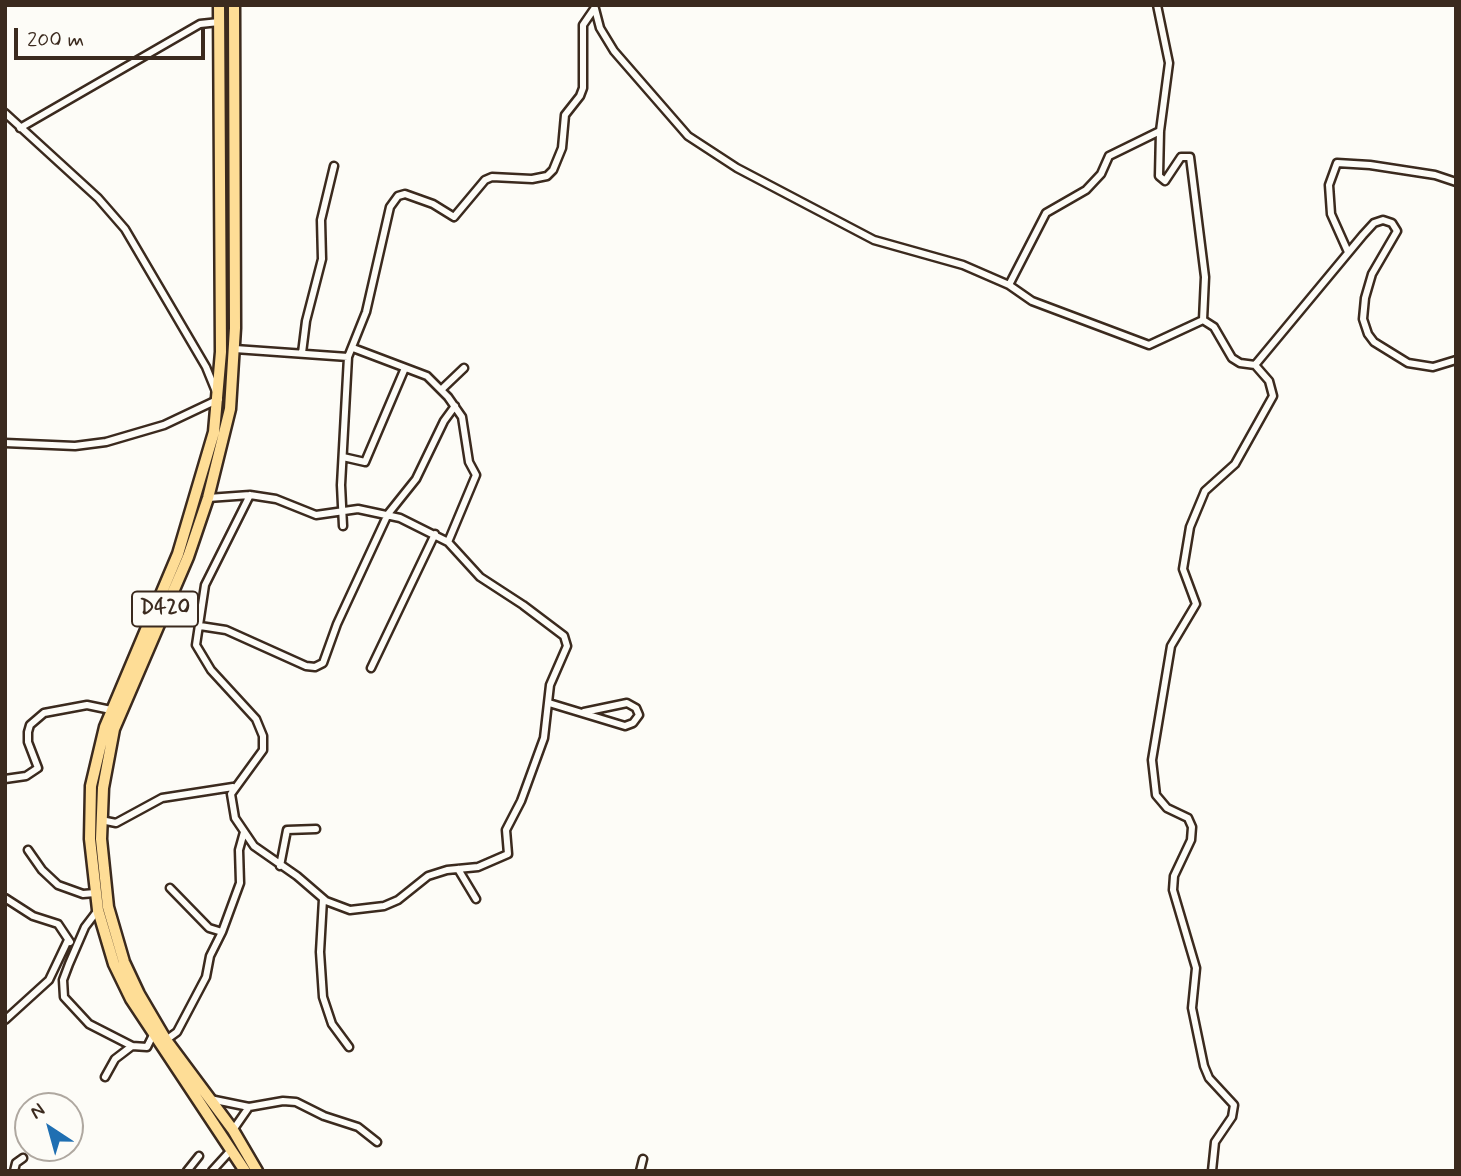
<!DOCTYPE html>
<style>
body{margin:0}
#map{position:relative;width:1461px;height:1176px;overflow:hidden;background:#fdfcf7;font-family:Mynerve,sans-serif}
canvas{display:block}
.frame{position:absolute;inset:0;border:7px solid #3b2a1e;pointer-events:none}
.north{position:absolute;left:14px;top:1092px;width:70px;height:70px;box-sizing:border-box;background:#fdfcf7;border:2px solid #afa8a0;border-radius:50%;rotate:324deg;font-size:19px;font-weight:700;line-height:28px;text-align:center;color:#3b2a1e}
.north::after{content:'';display:block;margin:auto;width:24px;height:32px;background:#1f6fb2;clip-path:polygon(50% 0,100% 100%,50% 72%,0 100%)}
.scale{position:absolute;left:14px;top:28px;width:191px;height:32px;box-sizing:border-box;border:4px solid #3b2a1e;border-top:0;padding-left:9px;font-size:21px;line-height:24px;white-space:nowrap;color:#3b2a1e;-webkit-text-stroke:5px #fdfcf7;paint-order:stroke}
</style>
<div id="map">
<canvas width="1461" height="1176"></canvas>
<div class="frame"></div>
<div class="north">N</div>
<div class="scale">200 m</div>
</div>
<script>
const ctx = document.querySelector('canvas').getContext('2d');
ctx.lineJoin = 'round';
const toPath = rows => new Path2D(rows.map(r => 'M' + r).join(''));
function stroke(path, color, width, dash) { ctx.strokeStyle = color; ctx.lineWidth = width; ctx.lineCap = dash ? 'butt' : 'round'; ctx.setLineDash(dash || []); ctx.stroke(path); }
function write(font, color, halo, rows, align = 'center') {
  ctx.font = font + ' Mynerve,sans-serif'; ctx.lineWidth = 6; ctx.setLineDash([]); ctx.textBaseline = 'middle'; ctx.strokeStyle = halo; ctx.fillStyle = color; for (const [text, x, y, turn = 0] of rows) {
    ctx.save(); ctx.translate(x, y); ctx.rotate((+turn || 0) * Math.PI / 180); ctx.textAlign = isNaN(turn) ? turn : align; if (halo) ctx.strokeText(text, 0, 0); ctx.fillText(text, 0, 0); ctx.restore();
  }
}
const minor = toPath([
 [594,5,600,28,614,51,688,136,737,168,874,240,963,265,1009,285,1032,301,1149,345,1203,320,1214,327,1232,358,1240,363,1255,365,1363,235,1374,223,1383,220,1392,223,1397,231,1372,274,1365,298,1363,319,1368,334,1374,342,1408,363,1433,367,1456,360],
 [1157,5,1169,63,1160,131,1159,176,1165,181,1181,157,1190,157,1205,277,1203,320],
 [5,113,98,198,125,229,206,367,219,399,164,425,106,442,75,446,5,443],
 [20,128,200,24,219,22],
 [1348,252,1331,214,1329,185,1337,163,1370,165,1435,175,1456,182],
 [1009,285,1046,213,1086,190,1101,174,1109,156,1160,131],
 [353,348,427,376,448,397,462,417,469,462,476,475,448,542],
 [235,349,348,357],
 [302,353,306,321,322,259,321,220,334,166],
 [442,389,464,368],
 [343,457,365,462,405,368],
 [208,498,250,495,276,499,316,515,358,509,400,518,448,542,480,577,523,605,564,636,567,646,550,685,544,738,521,801,506,830,508,854,478,867,447,870,428,876,398,900,384,906,350,910,326,901,297,876,254,846,235,818,231,794,263,750,263,736,256,719,211,670,196,645,205,585,250,495],
 [343,526,341,485,348,357,366,312,390,207,398,196,405,194,433,204,454,217,485,180,492,177,532,179,547,176,553,170,562,148,565,115,580,96,583,88,583,25,594,9],
 [200,626,226,630,306,666,315,667,323,663,337,624,388,514,416,479,444,421,455,406],
 [371,668,435,534],
 [549,703,625,726,633,723,639,715,636,708,627,703,584,712],
 [5,779,26,776,38,768,28,742,28,732,30,725,44,713,87,705,111,710],
 [101,820,116,823,162,798,233,787],
 [28,850,42,870,58,885,83,894,95,893],
 [280,866,287,830,316,829],
 [458,869,476,899],
 [170,888,209,928,222,932,240,883,239,850,244,832],
 [5,898,33,916,58,924,70,942],
 [323,899,320,952,323,997,332,1024,349,1047],
 [98,910,85,927,69,964,63,980,64,997,89,1024,132,1046,147,1047,153,1035],
 [5,1020,49,980,68,940],
 [166,1040,177,1032,206,977,210,956,222,932],
 [105,1077,115,1059,132,1046],
 [210,1099,249,1107],
 [233,1130,249,1107,283,1101,296,1102,324,1116,358,1127,377,1142],
 [14,1171,16,1163,23,1158],
 [187,1171,199,1156],
 [212,1171,232,1149],
 [640,1171,643,1159],
 [1212,1171,1215,1142,1232,1117,1234,1105,1209,1078,1204,1066,1192,1008,1196,968,1173,890,1174,876,1191,840,1192,827,1188,818,1167,808,1156,795,1152,760,1171,646,1196,604,1183,569,1190,527,1205,491,1235,464,1273,396,1269,381,1255,365]
]);
const highway = toPath([
 [219,5,221,352,214,432,178,554,105,727,91,786,90,839,98,910,114,964,131,999,245,1171],
 [234,5,235,328,230,409,208,498,188,557,114,729,103,788,101,839,108,907,124,962,139,994,166,1040,233,1130,257,1171]
]);
const shields = [
 [165,609,66]
];
const shieldNames = [
 ["D420",165,609]
];
stroke(minor, '#3b2a1e', 11);
stroke(highway, '#3b2a1e', 15);
stroke(minor, '#fdfcf7', 6);
stroke(highway, '#fedd96', 10);
for (const [x, y, w] of shields) { const box = new Path2D(); box.roundRect(x - w / 2, y - 17.5, w, 35, 5); ctx.fillStyle = '#fdfcf7'; ctx.fill(box); stroke(box, '#3b2a1e', 2); }
write('bold 21px', '#3b2a1e', null, shieldNames);
</script>
